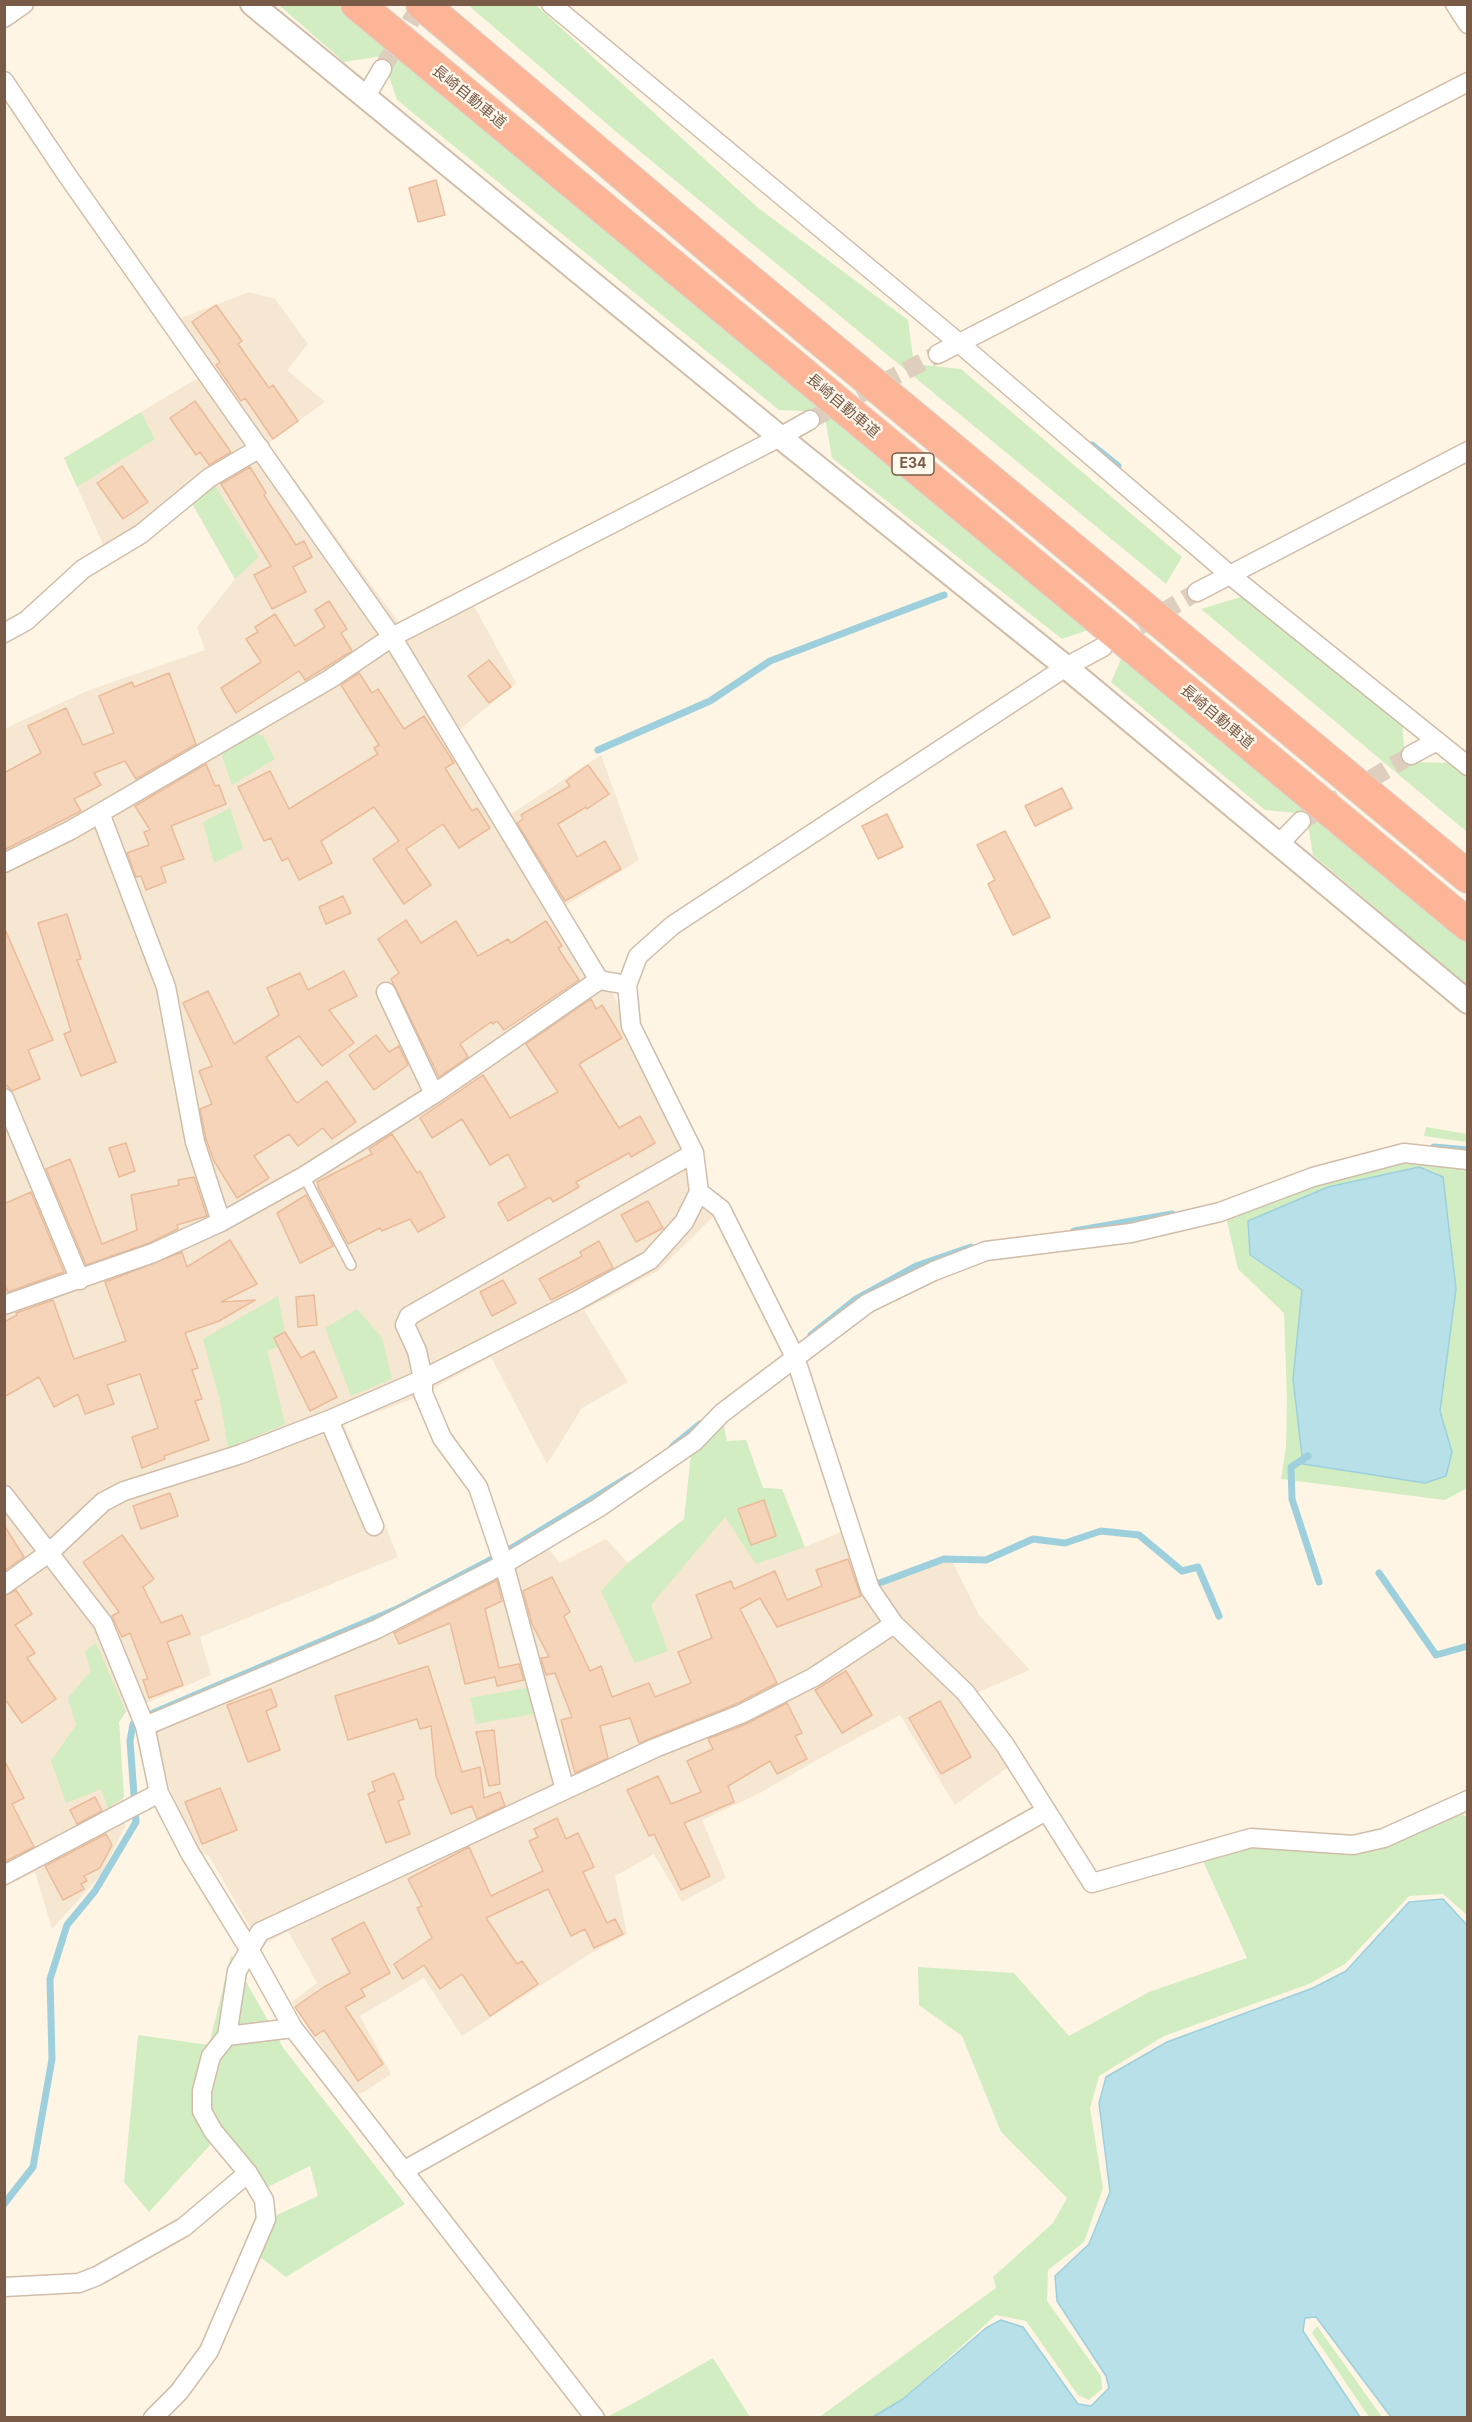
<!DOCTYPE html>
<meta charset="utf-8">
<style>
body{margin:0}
#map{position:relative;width:1472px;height:2422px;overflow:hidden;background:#fef5e5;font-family:Inter,sans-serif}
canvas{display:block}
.frame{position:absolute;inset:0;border:6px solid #795b48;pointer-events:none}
</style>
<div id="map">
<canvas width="1472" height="2422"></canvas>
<div class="frame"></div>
</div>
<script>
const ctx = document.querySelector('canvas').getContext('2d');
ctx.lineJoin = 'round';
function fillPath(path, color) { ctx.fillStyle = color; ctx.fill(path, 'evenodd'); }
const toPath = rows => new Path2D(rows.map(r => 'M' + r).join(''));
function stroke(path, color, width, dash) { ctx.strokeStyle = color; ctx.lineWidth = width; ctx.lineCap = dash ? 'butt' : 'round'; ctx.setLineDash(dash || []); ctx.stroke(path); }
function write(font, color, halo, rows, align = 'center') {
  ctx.font = font + ' Inter,"Noto Sans JP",sans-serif'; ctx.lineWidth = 4.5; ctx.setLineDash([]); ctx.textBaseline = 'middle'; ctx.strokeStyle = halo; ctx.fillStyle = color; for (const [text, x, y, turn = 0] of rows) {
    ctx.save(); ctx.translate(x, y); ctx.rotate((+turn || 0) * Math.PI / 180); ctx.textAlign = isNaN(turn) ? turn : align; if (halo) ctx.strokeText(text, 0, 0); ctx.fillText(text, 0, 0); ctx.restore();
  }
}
const residential = toPath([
 [249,292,275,299,308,344,287,370,325,402,268,443,399,623,463,591,474,606,516,683,457,732,508,816,601,755,639,860,563,907,601,968,715,1215,658,1271,584,1310,628,1382,582,1408,547,1464,491,1357,418,1397,344,1424,398,1557,200,1637,211,1675,126,1712,119,1722,125,1827,101,1875,52,1929,35,1872,4,1887,4,729,87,691,205,650,197,627,235,579,192,504,106,562,102,542,64,458,201,376,176,320],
 [746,1440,763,1488,782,1489,805,1547,843,1531,873,1582,950,1557,979,1615,1030,1670,976,1693,1011,1765,955,1805,900,1715,822,1757,760,1793,702,1820,726,1878,682,1902,654,1854,615,1876,627,1934,588,1955,462,2036,424,1978,360,2016,391,2074,364,2092,354,2096,292,2002,317,1983,288,1931,261,1946,209,1856,198,1852,170,1790,155,1729,546,1546,560,1563,606,1539,628,1563,651,1604]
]);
const green = toPath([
 [279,5,338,5,576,205,1091,629,1062,639,832,458,824,412,779,410,397,100,382,56,344,62],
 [468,5,536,5,757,207,908,320,914,364,961,369,1182,557,1166,584,620,135],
 [141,412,155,439,77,487,64,458],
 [214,484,259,557,235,579,192,503],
 [1241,597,1402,720,1405,762,1451,763,1467,777,1467,832,1201,609],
 [1124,652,1467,938,1467,986,1313,855,1306,814,1265,810,1111,682],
 [252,731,264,737,275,759,232,785,220,751],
 [230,808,243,848,214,863,203,822],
 [1426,1127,1467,1134,1467,1142,1424,1136],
 [1425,1158,1457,1169,1467,1170,1467,1488,1445,1500,1281,1479,1286,1447,1287,1400,1284,1313,1238,1269,1226,1217,1331,1176],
 [1419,1167,1456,1289,1440,1411,1452,1452,1293,1379,1302,1290,1250,1256,1248,1221,1328,1187],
 [278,1296,287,1345,267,1350,285,1424,228,1448,220,1401,203,1339],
 [357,1309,382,1338,392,1379,351,1396,325,1328],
 [723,1422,727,1441,746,1440,763,1488,782,1489,805,1547,756,1564,725,1517,651,1605,668,1651,635,1663,601,1591,628,1563,684,1519,691,1454],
 [96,1643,126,1712,119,1722,124,1797,108,1808,101,1789,66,1803,51,1761,76,1725,68,1698,91,1671,85,1651],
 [532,1687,539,1713,476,1724,470,1698],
 [1456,1811,1467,1817,1467,1915,1443,1894,1409,1896,1345,1964,1309,1984,1164,2036,1099,2076,1090,2108,1103,2188,1084,2242,1048,2270,1047,2301,1101,2376,1102,2389,1089,2400,1078,2395,1026,2321,996,2315,903,2399,873,2417,818,2418,996,2288,993,2277,1053,2223,1067,2198,1001,2132,962,2036,919,2005,918,1967,1014,1973,1069,2036,1149,1992,1247,1958,1202,1859,1254,1844,1366,1853],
 [231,1955,284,2049,405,2204,286,2277,256,2254,277,2215,318,2196,310,2166,268,2187,248,2159,211,2144,149,2212,124,2182,138,2035,209,2045],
 [1317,2326,1382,2417,1369,2417,1312,2333],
 [713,2358,750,2417,609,2416,634,2403]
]);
const water = toPath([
 [1419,1167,1443,1177,1456,1289,1440,1411,1452,1452,1446,1476,1425,1483,1303,1464,1293,1379,1302,1290,1250,1255,1248,1221,1328,1187,1419,1167],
 [1443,1899,1467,1925,1467,2417,1391,2417,1316,2317,1305,2318,1303,2331,1360,2417,873,2417,903,2399,986,2328,1001,2320,1023,2327,1078,2404,1091,2406,1109,2388,1106,2376,1057,2301,1055,2276,1089,2244,1110,2192,1099,2103,1106,2077,1167,2042,1313,1988,1346,1971,1409,1902,1443,1899]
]);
const stream = toPath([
 [1092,445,1118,466],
 [598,750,710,701,770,661,944,595],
 [1434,1147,1468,1150],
 [1074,1231,1172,1214],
 [811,1335,856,1299,916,1266,971,1247],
 [673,1446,700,1424],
 [1308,1456,1291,1467,1292,1499,1319,1582],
 [1379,1573,1436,1655,1468,1646],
 [874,1585,944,1559,986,1560,1033,1539,1065,1543,1101,1531,1139,1535,1182,1571,1198,1567,1219,1616],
 [4,2204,33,2167,52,2059,50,1979,67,1925,95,1891,136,1822,130,1741,133,1724,153,1713,397,1609,507,1551,630,1476]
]);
const building = toPath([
 [436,180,445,215,418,222,409,188,436,180],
 [216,305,242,341,238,344,269,388,273,385,298,421,273,439,245,398,241,401,216,365,220,362,192,322,216,305],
 [195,401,231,452,209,465,200,452,196,455,170,418,195,401],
 [122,466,148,502,123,519,97,483,122,466],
 [250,467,266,493,264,495,296,545,304,541,312,557,293,567,306,592,272,609,254,575,271,566,221,484,250,467],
 [329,601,347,629,341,633,352,651,305,680,299,671,236,713,221,688,261,662,246,639,258,632,255,627,275,614,295,646,325,627,315,610,329,601],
 [489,660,511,687,489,703,468,676,489,660],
 [169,673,196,744,136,779,125,761,94,773,101,785,74,799,81,811,4,850,4,773,41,753,28,726,66,708,83,745,114,733,99,696,132,682,134,687,169,673],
 [359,673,372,693,378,689,404,729,424,716,454,763,445,768,472,811,477,808,490,828,459,848,443,824,406,849,431,885,404,904,373,859,399,841,374,807,321,841,332,863,299,880,288,858,282,861,271,838,264,841,238,787,270,771,289,809,378,754,374,748,379,745,341,685,359,673],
 [206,764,215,786,219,785,226,804,171,826,184,859,161,867,166,882,146,890,141,876,136,877,127,853,149,845,144,832,150,830,135,806,206,764],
 [588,765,609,794,587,809,586,807,558,824,577,857,605,841,621,869,565,901,517,823,523,819,521,815,570,786,566,781,588,765],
 [1062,788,1072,808,1035,826,1025,806,1062,788],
 [887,814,903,847,878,859,862,826,887,814],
 [1005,831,1050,917,1013,935,988,884,995,880,977,845,1005,831],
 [343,896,351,913,326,924,319,907,343,896],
 [67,914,81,959,77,960,116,1062,81,1076,64,1034,71,1031,38,923,67,914],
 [406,920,421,943,456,921,478,956,508,939,511,943,546,921,562,946,558,948,579,980,504,1030,497,1021,493,1024,491,1022,460,1044,468,1057,439,1077,391,979,399,973,378,939,406,920],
 [4,927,53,1040,28,1050,40,1079,12,1091,4,1083,4,927],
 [344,971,357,996,329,1010,354,1043,322,1066,299,1036,266,1057,295,1101,297,1103,327,1081,356,1122,332,1139,323,1128,298,1146,289,1134,254,1156,269,1178,237,1198,214,1161,206,1139,200,1109,212,1104,199,1071,212,1066,183,1003,208,991,234,1044,279,1015,267,988,300,973,308,990,344,971],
 [591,999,596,1009,602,1005,622,1038,579,1064,619,1128,640,1116,655,1143,631,1157,629,1153,576,1182,579,1187,553,1202,550,1197,508,1221,498,1203,526,1187,508,1154,490,1165,462,1119,432,1138,420,1118,483,1075,510,1118,558,1092,526,1044,591,999],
 [376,1035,389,1052,399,1046,408,1065,374,1090,349,1055,376,1035],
 [392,1134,417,1173,420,1171,445,1217,418,1232,410,1219,382,1231,380,1228,348,1244,318,1187,319,1187,317,1182,372,1154,369,1149,392,1134],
 [126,1143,135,1171,119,1177,109,1148,126,1143],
 [70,1159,102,1244,137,1230,131,1195,179,1185,178,1180,194,1177,207,1216,177,1225,178,1229,149,1243,86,1265,46,1169,70,1159],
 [31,1192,64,1272,8,1292,4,1283,4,1204,31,1192],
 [306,1195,333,1246,300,1263,277,1213,306,1195],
 [648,1201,663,1228,636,1242,621,1215,648,1201],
 [230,1240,257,1284,221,1302,255,1300,219,1321,185,1333,198,1368,192,1370,202,1399,195,1401,209,1440,164,1456,165,1459,142,1468,132,1437,158,1428,140,1374,107,1385,114,1404,85,1414,78,1394,54,1407,39,1377,4,1397,4,1322,17,1315,16,1313,53,1300,74,1359,126,1341,105,1282,182,1252,187,1267,230,1240],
 [599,1241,613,1268,551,1300,539,1279,582,1256,580,1252,599,1241],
 [503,1280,516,1303,492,1316,480,1292,503,1280],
 [314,1295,317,1325,298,1327,296,1297,314,1295],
 [285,1332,301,1358,314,1351,337,1397,310,1411,274,1338,285,1332],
 [170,1493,178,1516,141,1529,133,1506,170,1493],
 [764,1500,776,1536,751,1545,738,1509,764,1500],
 [4,1525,24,1557,4,1571,4,1525],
 [122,1535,154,1579,143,1587,161,1623,182,1615,190,1634,167,1642,183,1685,149,1698,143,1680,148,1679,130,1633,122,1637,112,1616,119,1612,83,1562,122,1535],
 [848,1559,861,1596,777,1627,760,1598,740,1609,777,1683,736,1704,639,1743,630,1718,600,1726,608,1758,575,1773,561,1720,572,1717,555,1673,546,1675,541,1658,549,1657,532,1624,523,1591,552,1577,570,1612,564,1616,590,1671,601,1666,612,1697,649,1683,655,1697,691,1683,678,1652,712,1638,696,1595,731,1581,734,1589,775,1571,787,1600,822,1586,816,1570,848,1559],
 [497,1580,502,1601,485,1609,499,1668,519,1664,524,1680,497,1686,495,1677,465,1684,450,1623,399,1644,394,1633,497,1580],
 [16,1590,32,1614,15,1625,35,1653,27,1658,56,1699,22,1723,4,1698,4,1596,16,1590],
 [428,1666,462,1772,480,1767,484,1798,500,1792,505,1806,477,1819,472,1806,451,1814,436,1776,431,1726,420,1729,417,1719,348,1740,335,1696,428,1666],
 [846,1671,872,1715,842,1733,815,1690,846,1671],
 [271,1689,277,1706,266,1711,280,1750,248,1762,227,1705,271,1689],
 [940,1701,971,1757,941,1774,909,1718,940,1701],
 [787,1703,802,1733,795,1736,807,1759,777,1774,770,1761,728,1786,734,1802,684,1823,710,1876,681,1890,654,1834,649,1836,627,1790,658,1776,671,1804,701,1792,687,1761,713,1749,708,1739,746,1724,787,1703],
 [494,1730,500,1784,489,1786,476,1732,494,1730],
 [4,1760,24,1798,12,1804,34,1847,4,1862,4,1760],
 [394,1773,404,1799,398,1801,410,1834,386,1843,368,1794,375,1791,372,1782,394,1773],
 [220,1788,237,1830,202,1844,185,1802,220,1788],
 [95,1797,102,1811,77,1824,70,1810,95,1797],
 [557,1818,566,1839,578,1833,594,1867,583,1872,607,1923,615,1919,623,1934,594,1948,585,1929,571,1936,548,1889,486,1918,517,1964,522,1961,538,1984,490,2016,462,1974,440,1989,424,1965,403,1979,394,1964,432,1938,417,1908,422,1906,408,1879,469,1847,491,1896,543,1871,529,1841,538,1837,534,1829,557,1818],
 [106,1834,112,1845,100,1868,84,1876,87,1881,81,1884,84,1889,63,1900,45,1866,106,1834],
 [364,1922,390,1973,361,1989,365,1996,345,2007,383,2064,358,2081,324,2030,315,2036,295,2007,324,1987,350,1973,332,1939,364,1922]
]);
const minorTunnel = toPath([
 [382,69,421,4],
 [810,420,938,354],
 [1115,640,1197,592],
 [1301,821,1411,755]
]);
const service = toPath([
 [304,1176,351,1265]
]);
const minor = toPath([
 [551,4,959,343,1230,575,1468,766],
 [1455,4,1468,24],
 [4,18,24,4],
 [4,81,67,175,392,637,599,980,627,985],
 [365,98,382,69],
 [938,354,1468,82],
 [1197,592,1468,451],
 [4,633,26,621,83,569,141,534,209,478,260,448],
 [1411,755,1437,741],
 [100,813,166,987,195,1142,221,1222],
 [1279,844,1301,821],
 [4,863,71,830,330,679,392,637,780,437,810,420],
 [386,992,434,1094],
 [4,1098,80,1280],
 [699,1192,721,1209,795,1357,870,1589,894,1624,965,1692,1005,1745,1092,1883,1251,1838,1353,1845,1384,1838,1468,1800],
 [4,1305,153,1253,221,1222,304,1176,434,1094,599,980],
 [329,1420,374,1526],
 [4,1495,103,1623,145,1726,159,1793,190,1853,249,1949,293,2028,595,2418],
 [4,1585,50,1552,103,1502,124,1491,241,1454,329,1420,423,1379,578,1300,650,1260,684,1222,699,1192,694,1153,631,1026,627,985,638,956,673,925,1066,667,1103,647],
 [145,1726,377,1629,504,1564,598,1508,695,1441,722,1413,868,1303,934,1271,986,1251,1131,1233,1220,1212,1313,1177,1404,1153,1468,1160],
 [565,1790,504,1564,478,1487,442,1438,423,1393,423,1379,417,1351,405,1325,409,1316,694,1153],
 [4,1875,159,1793],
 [227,2036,293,2028],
 [403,2171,1046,1811],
 [4,2287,79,2283,97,2276,184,2227,248,2173],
 [153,2418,179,2392,209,2351,266,2219,264,2200,248,2173,213,2131,202,2111,202,2091,211,2056,227,2036,237,1971,260,1932,655,1748,741,1714,814,1677,894,1624]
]);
const tertiary = toPath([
 [252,4,780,437,1066,667,1468,1002]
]);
const motorway = toPath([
 [357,4,1468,925],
 [422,4,722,258,1468,877]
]);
const shields = [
 [913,464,42]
];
const shieldNames = [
 ["E34",913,464]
];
const streetNames = [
 ["長崎自動車道",469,97,39],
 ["長崎自動車道",843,406,40],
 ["長崎自動車道",1217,717,40]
];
fillPath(residential, '#f6e7d2');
fillPath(green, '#d2edc2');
fillPath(water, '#b7e0e9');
stroke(water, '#9dd0dc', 1.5);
stroke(stream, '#9dd0dc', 7);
fillPath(building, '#f6d4ba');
stroke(building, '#eabb99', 1.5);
stroke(minorTunnel, '#ddcebe', 18, [18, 9]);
stroke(service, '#d0bdaa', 12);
stroke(minor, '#d0bdaa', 21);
stroke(tertiary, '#d0bdaa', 26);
stroke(motorway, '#dcd4cf', 34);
stroke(service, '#fff', 9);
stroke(minor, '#fff', 18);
stroke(tertiary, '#fff', 22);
stroke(motorway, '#fdb597', 32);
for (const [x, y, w] of shields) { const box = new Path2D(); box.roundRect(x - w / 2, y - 11, w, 22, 4.5); ctx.fillStyle = '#fff8ed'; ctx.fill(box); stroke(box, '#795b48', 1.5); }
write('bold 14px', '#795b48', null, shieldNames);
write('15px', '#795b48', '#fff8ed', streetNames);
</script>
